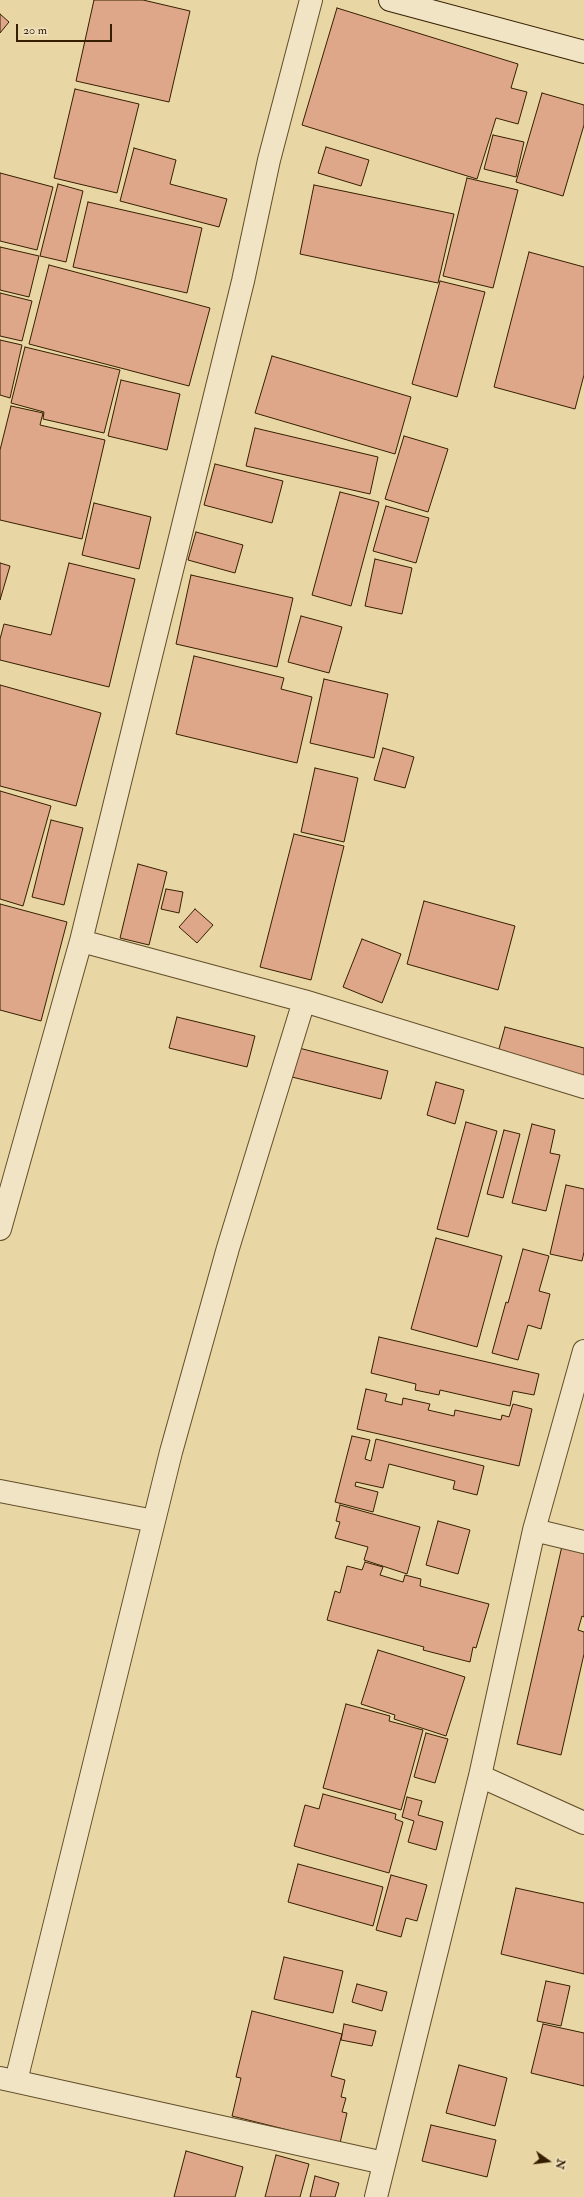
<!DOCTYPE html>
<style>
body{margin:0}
#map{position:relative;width:584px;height:2197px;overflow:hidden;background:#e8d6a4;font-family:"IM FELL Double Pica",serif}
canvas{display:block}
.north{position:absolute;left:528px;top:2141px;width:40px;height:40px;-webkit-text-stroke:3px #f0e4c4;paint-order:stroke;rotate:104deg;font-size:11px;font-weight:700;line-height:16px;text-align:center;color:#361f00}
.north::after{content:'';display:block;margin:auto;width:14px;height:18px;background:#361f00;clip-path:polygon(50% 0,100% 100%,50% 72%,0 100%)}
.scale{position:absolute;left:16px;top:24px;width:96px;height:18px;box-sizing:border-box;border:2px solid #361f00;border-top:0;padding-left:5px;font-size:12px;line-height:14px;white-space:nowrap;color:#361f00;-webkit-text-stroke:3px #f0e4c4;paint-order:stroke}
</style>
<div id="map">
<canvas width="584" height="2197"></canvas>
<div class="north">N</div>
<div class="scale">20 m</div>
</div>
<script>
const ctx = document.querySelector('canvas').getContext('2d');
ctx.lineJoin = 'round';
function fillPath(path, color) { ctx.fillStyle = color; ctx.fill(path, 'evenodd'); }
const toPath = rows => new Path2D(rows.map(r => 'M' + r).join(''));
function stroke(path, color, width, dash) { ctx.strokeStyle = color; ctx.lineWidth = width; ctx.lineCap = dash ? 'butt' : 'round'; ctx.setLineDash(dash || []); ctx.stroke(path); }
const building = toPath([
 [94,0,143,0,190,11,169,102,76,81,94,0],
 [337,8,518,64,511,88,527,92,518,124,496,118,477,179,302,125,337,8],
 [0,14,9,22,0,33,0,14],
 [75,89,139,104,117,193,54,178,75,89],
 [542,93,584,105,584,125,563,196,516,182,542,93],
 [493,135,524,142,516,177,484,169,493,135],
 [326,147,369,160,361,186,318,173,326,147],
 [134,148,176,160,170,184,227,199,219,227,120,201,134,148],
 [0,173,53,187,37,250,0,241,0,173],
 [467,178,518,190,493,288,443,276,467,178],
 [58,184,83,191,66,262,40,256,58,184],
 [314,185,454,214,438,283,300,254,314,185],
 [88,202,202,228,187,293,73,267,88,202],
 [0,247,39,256,29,297,0,290,0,247],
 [529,252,584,267,584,375,575,409,494,387,529,252],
 [49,265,210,308,189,386,29,344,49,265],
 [440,281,485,292,457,397,412,384,440,281],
 [0,293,32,301,22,341,0,336,0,293],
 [0,340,22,345,10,398,0,395,0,340],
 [25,347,120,370,104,433,43,419,44,412,11,403,25,347],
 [272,356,411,397,395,454,255,413,272,356],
 [121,380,180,394,167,450,108,436,121,380],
 [11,406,43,413,40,425,105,440,82,539,0,520,0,450,11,406],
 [255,428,378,457,370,494,246,466,255,428],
 [404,436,448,449,428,512,385,499,404,436],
 [215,464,283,481,272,523,204,505,215,464],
 [340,492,379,502,351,606,312,595,340,492],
 [94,503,151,517,139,569,82,555,94,503],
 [386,506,429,518,416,563,373,551,386,506],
 [196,532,243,545,235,573,188,560,196,532],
 [375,559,412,568,402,614,365,606,375,559],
 [0,563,10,566,0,600,0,563],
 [69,563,135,579,109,687,0,660,0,639,4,624,51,635,69,563],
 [191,575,293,598,277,667,176,644,191,575],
 [301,616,342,627,329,673,288,662,301,616],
 [194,656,284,678,281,689,312,697,297,763,176,734,194,656],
 [324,679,388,694,374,758,310,743,324,679],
 [0,685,101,713,76,806,0,786,0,685],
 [383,748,414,757,405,788,374,780,383,748],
 [315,768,358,778,344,842,301,832,315,768],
 [0,791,51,806,23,906,0,899,0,791],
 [51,820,83,828,64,905,32,897,51,820],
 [294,834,344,846,311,980,260,967,294,834],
 [138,864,167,872,149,945,120,938,138,864],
 [166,889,183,892,179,913,161,909,166,889],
 [424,901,515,926,498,990,407,964,424,901],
 [0,904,67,922,41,1021,0,1010,0,904],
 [195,909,213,925,197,943,179,927,195,909],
 [362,939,401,954,382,1003,343,987,362,939],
 [177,1017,255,1036,247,1067,169,1048,177,1017],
 [505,1027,584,1048,584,1080,497,1056,505,1027],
 [299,1048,388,1071,381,1099,292,1077,299,1048],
 [436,1082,464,1090,455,1124,427,1115,436,1082],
 [466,1122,497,1131,468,1237,437,1229,466,1122],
 [532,1124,555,1130,550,1153,560,1155,546,1211,512,1203,532,1124],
 [504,1130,520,1134,503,1198,487,1194,504,1130],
 [566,1185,584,1189,584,1252,582,1261,550,1254,566,1185],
 [436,1238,502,1256,477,1347,411,1329,436,1238],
 [523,1249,549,1256,539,1291,550,1294,541,1329,528,1325,518,1360,492,1353,506,1302,508,1303,523,1249],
 [379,1337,539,1374,534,1395,513,1391,510,1406,440,1390,439,1395,415,1390,416,1384,371,1373,379,1337],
 [366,1389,387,1394,385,1401,402,1405,403,1398,430,1404,428,1410,454,1416,455,1410,501,1420,502,1415,509,1417,513,1404,532,1409,519,1466,357,1429,366,1389],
 [352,1436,370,1440,365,1459,371,1461,376,1439,484,1466,477,1495,453,1489,455,1481,389,1464,383,1488,356,1482,355,1486,378,1492,373,1512,335,1502,352,1436],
 [340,1505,420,1527,407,1574,364,1560,368,1547,335,1538,340,1522,336,1521,340,1505],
 [438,1521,470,1530,458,1574,426,1565,438,1521],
 [562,1546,584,1551,584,1617,582,1616,578,1630,584,1632,584,1654,561,1755,517,1744,562,1546],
 [365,1562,383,1567,380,1575,403,1582,405,1575,421,1579,420,1586,489,1604,476,1648,473,1647,470,1662,423,1650,424,1647,327,1620,335,1591,340,1593,347,1566,362,1570,365,1562],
 [378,1650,465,1677,446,1736,394,1719,395,1715,361,1704,378,1650],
 [346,1704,390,1716,389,1721,423,1730,401,1810,323,1788,346,1704],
 [426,1733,448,1739,435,1783,414,1777,426,1733],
 [323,1794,396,1814,395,1819,403,1822,389,1873,294,1846,305,1805,319,1809,323,1794],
 [407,1797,422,1801,418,1815,443,1822,436,1850,408,1842,414,1821,402,1817,407,1797],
 [298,1864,383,1887,373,1926,288,1902,298,1864],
 [391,1875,427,1885,417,1921,406,1918,401,1937,376,1930,391,1875],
 [516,1888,584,1903,584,1974,501,1954,516,1888],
 [284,1957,343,1971,333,2013,274,1999,284,1957],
 [546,1981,570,1986,561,2026,537,2021,546,1981],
 [357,1984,387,1992,382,2011,352,2002,357,1984],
 [252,2011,342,2034,331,2076,345,2080,341,2097,346,2098,342,2112,347,2113,340,2143,232,2116,241,2078,236,2077,252,2011],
 [344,2024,376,2031,372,2046,341,2040,344,2024],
 [543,2024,584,2033,584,2086,531,2073,543,2024],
 [459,2065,507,2078,495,2126,446,2113,459,2065],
 [431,2125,496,2140,487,2177,422,2161,431,2125],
 [186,2151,243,2167,235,2197,174,2197,186,2151],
 [276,2155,309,2164,300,2197,265,2197,276,2155],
 [315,2176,339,2183,335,2197,310,2197,315,2176]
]);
const street = toPath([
 [311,0,269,160,243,281,81,941,304,1001,584,1087],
 [0,1229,81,941],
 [0,1491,154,1521],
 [534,1530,584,1542],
 [480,1776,584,1823],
 [0,2078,384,2163],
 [16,2081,171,1452,228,1248,304,1001],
 [376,2197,480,1776,534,1530,584,1351]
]);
const secondary = toPath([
 [390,0,584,52]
]);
fillPath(building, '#dea789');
stroke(building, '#361f00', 1);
stroke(street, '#624d29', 24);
stroke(secondary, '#361f00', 24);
stroke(street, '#f0e4c4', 22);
stroke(secondary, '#f0e4c4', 22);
</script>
